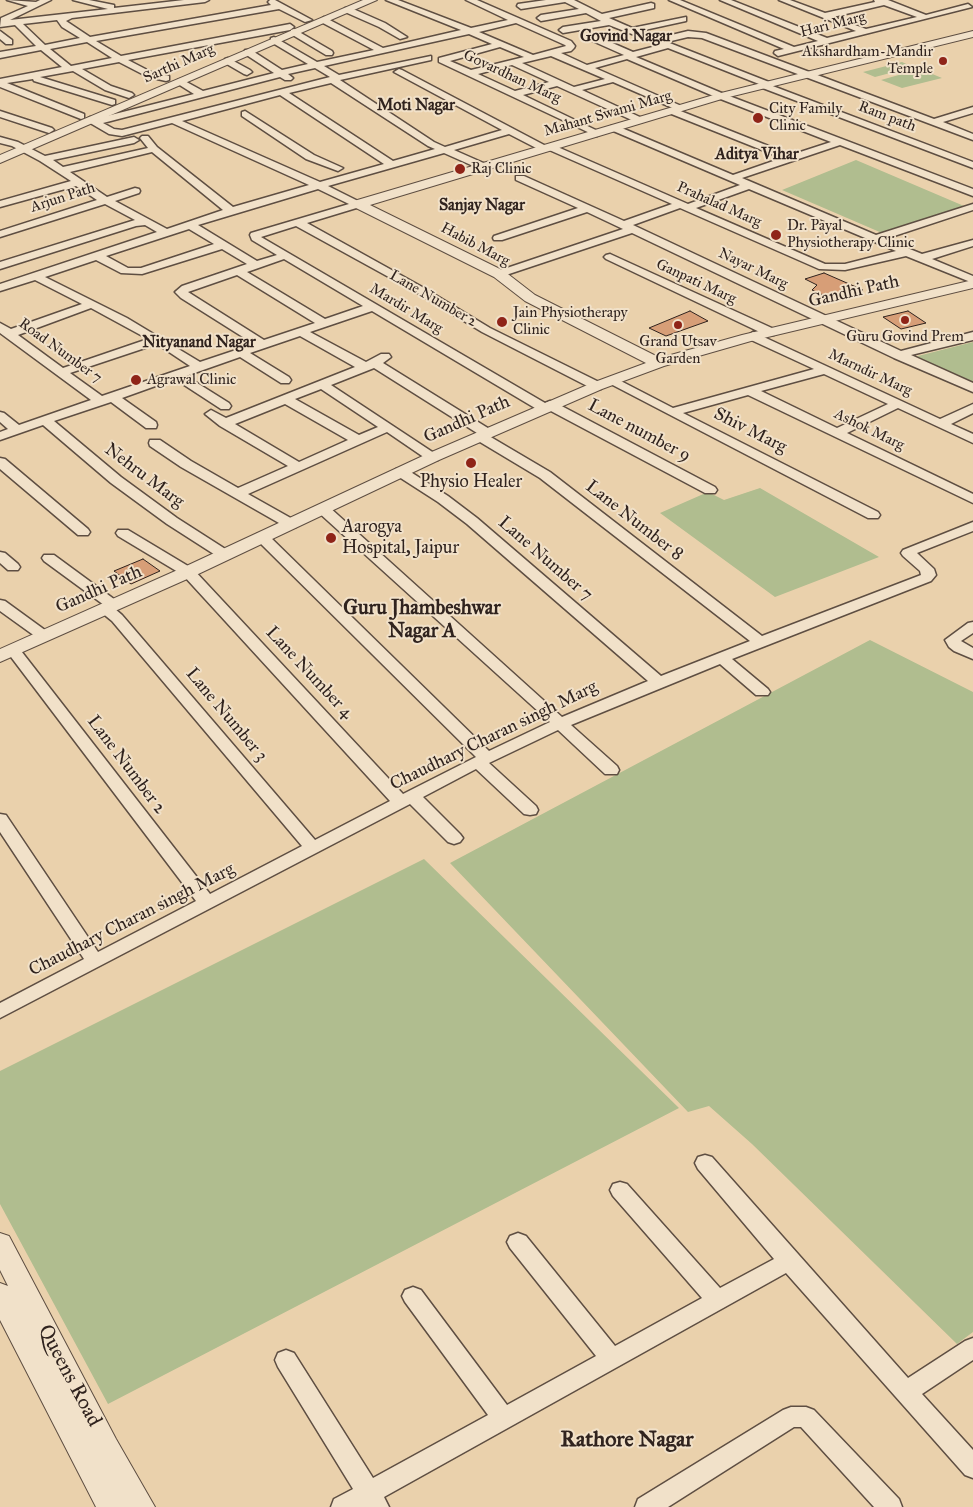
<!DOCTYPE html>
<style>
body{margin:0}
canvas{display:block;background:#ead1ac}
</style>
<canvas width="973" height="1507"></canvas>
<script>
const ctx = document.querySelector('canvas').getContext('2d');
ctx.lineJoin = 'round';
function fillPath(path, color) { ctx.fillStyle = color; ctx.fill(path, 'evenodd'); }
const toPath = rows => new Path2D(rows.map(r => 'M' + r).join(''));
function stroke(path, color, width, dash) { ctx.strokeStyle = color; ctx.lineWidth = width; ctx.lineCap = dash ? 'butt' : 'round'; ctx.setLineDash(dash || []); ctx.stroke(path); }
function write(font, color, halo, rows, align = 'center') {
  ctx.font = font + ' "IM FELL Great Primer",serif'; ctx.lineWidth = 4; ctx.setLineDash([]); ctx.textBaseline = 'middle'; ctx.strokeStyle = halo; ctx.fillStyle = color; for (const [text, x, y, turn = 0] of rows) {
    ctx.save(); ctx.translate(x, y); ctx.rotate((+turn || 0) * Math.PI / 180); ctx.textAlign = isNaN(turn) ? turn : align; if (halo) ctx.strokeText(text, 0, 0); ctx.fillText(text, 0, 0); ctx.restore();
  }
}
const green = toPath([
 [902,62,913,67,875,77,863,72],
 [920,69,942,78,902,88,881,80],
 [856,160,964,206,882,233,782,190],
 [973,342,973,383,914,357],
 [760,488,879,557,775,597,660,513,708,492,724,500],
 [870,640,973,692,973,1332,957,1344,752,1144,709,1106,688,1112,450,863],
 [424,859,679,1108,108,1404,0,1204,0,1071]
]);
const building = toPath([
 [824,273,863,290,834,300,812,290,817,285,805,279,824,273],
 [690,311,708,321,666,336,649,328,690,311],
 [908,311,926,323,901,329,883,317,908,311],
 [143,559,160,571,131,584,114,571,143,559]
]);
const minor = toPath([
 [7,0,36,2,40,0,51,0,10,20,108,9,73,0,89,0,114,5,114,8,184,0,209,0,205,2,72,18,66,21,90,37,271,5,268,2,270,0,275,0,312,20,305,22,279,9,96,41,121,56,290,24,294,27,290,30,128,60,153,73,169,76,169,80,166,81,148,77,119,62,82,69,111,86,132,93,134,95,129,98,105,90,73,71,40,77,115,100,115,104,112,105,34,81,33,79,7,83,84,114,84,118,81,119,0,87,0,79,62,67,41,50,0,58,0,52,36,46,15,25,0,27,1,18,28,6,7,0],
 [57,20,62,27,80,38,45,45,23,24,57,20],
 [87,42,112,58,71,66,50,49,87,42],
 [386,0,398,0,471,28,508,20,466,0,477,0,571,41,575,46,574,48,571,51,561,53,587,65,624,55,588,39,588,35,594,35,633,52,660,45,609,25,563,33,559,30,563,27,601,21,586,13,541,21,537,18,541,15,579,9,565,2,521,9,517,6,518,4,546,0,574,0,602,14,651,3,654,4,654,8,609,18,632,28,686,17,686,21,640,31,659,38,688,31,706,33,934,119,973,107,973,113,943,122,973,134,973,140,702,38,688,37,667,42,769,82,770,85,973,162,973,168,760,87,759,84,668,48,636,57,724,94,973,189,973,196,840,145,742,178,876,235,973,204,973,210,885,239,922,254,973,240,973,246,932,259,973,276,973,283,906,256,845,270,819,269,680,208,633,225,901,351,973,332,973,340,911,355,973,383,973,392,894,358,632,233,503,276,495,276,493,274,495,272,623,229,587,212,502,240,494,240,493,238,494,236,578,208,516,180,516,176,524,176,624,221,672,204,547,149,540,150,509,134,454,150,488,165,488,169,480,169,444,153,328,186,364,204,363,206,307,223,424,288,490,328,601,383,603,386,601,389,593,389,482,332,416,292,296,226,261,237,545,403,550,401,554,402,715,487,717,490,715,493,705,493,549,410,544,412,540,411,372,311,310,332,366,362,381,354,389,354,391,357,383,363,491,430,492,433,489,436,550,472,762,636,921,575,920,571,903,556,901,553,903,550,973,522,973,531,917,553,934,569,936,575,931,581,732,659,768,689,770,692,768,695,756,695,720,664,571,725,617,766,619,770,617,774,605,774,558,730,489,763,536,806,538,810,536,814,530,815,524,814,476,769,423,797,460,834,463,838,460,842,454,844,448,842,410,804,0,1018,0,1003,84,959,0,832,0,814,6,815,98,952,196,901,8,653,5,650,8,647,18,647,210,894,302,846,112,621,101,612,99,609,104,605,44,561,42,558,44,555,54,555,118,602,120,605,115,609,122,615,315,840,390,801,183,575,118,536,116,533,118,530,128,530,193,569,403,794,476,757,257,540,255,537,257,534,267,534,489,751,550,722,318,512,316,509,318,506,328,506,562,717,648,681,467,524,438,502,396,475,394,472,396,469,406,469,448,496,477,518,661,676,750,641,540,478,475,439,474,436,477,433,374,368,331,385,440,457,438,460,428,460,387,432,248,494,296,521,298,524,296,527,286,527,181,467,150,446,149,443,150,440,160,440,191,461,238,488,288,466,220,426,205,414,211,410,226,418,355,367,300,336,250,353,289,377,291,380,289,383,281,383,240,357,186,376,229,403,231,406,229,409,221,409,175,379,122,398,156,422,157,425,156,428,146,428,111,402,54,421,121,477,177,518,230,552,232,555,230,558,220,558,167,524,111,483,43,425,0,440,0,432,8,429,0,422,0,412,4,413,19,425,91,400,0,333,0,323,11,329,82,304,35,280,0,291,0,284,157,232,145,225,136,226,0,269,0,262,135,220,105,204,0,237,0,231,97,200,76,186,0,207,0,201,71,181,40,161,12,146,0,143,0,137,18,142,45,156,134,137,139,140,134,143,53,160,63,167,148,148,140,138,142,136,148,136,157,147,233,207,309,185,172,123,122,136,109,134,85,120,90,117,95,119,194,94,178,84,178,80,181,79,203,91,274,73,245,54,245,50,251,50,282,70,308,64,271,42,271,38,274,37,317,62,374,50,321,22,320,20,324,17,383,48,461,30,386,0],
 [516,23,565,45,566,46,533,55,479,32,516,23],
 [469,34,492,44,439,58,439,62,594,135,597,136,602,133,523,95,557,86,636,122,642,122,642,118,582,90,613,82,675,109,669,109,669,113,782,158,733,175,617,126,611,126,611,130,740,185,688,204,553,145,546,146,402,70,399,69,394,72,502,130,445,147,434,142,340,80,431,60,431,56,339,75,324,66,469,34],
 [500,47,524,57,471,70,450,61,500,47],
 [551,56,605,79,574,87,522,63,551,56],
 [627,59,718,98,831,142,791,155,678,110,684,110,686,108,595,68,627,59],
 [512,65,549,82,515,91,478,74,512,65],
 [315,68,330,77,122,130,114,129,103,123,280,77,285,80,291,80,293,78,288,74,315,68],
 [331,83,428,146,435,149,393,161,289,93,331,83],
 [280,95,384,164,320,182,182,121,280,95],
 [152,152,223,210,167,229,115,201,139,193,140,191,139,189,135,188,107,197,70,172,152,152],
 [318,189,349,204,251,233,250,235,252,240,277,255,257,261,198,225,318,189],
 [749,189,896,251,845,264,825,264,696,208,749,189],
 [189,229,214,244,141,268,128,268,106,256,189,229],
 [222,249,247,264,182,286,175,292,181,298,254,344,200,362,127,318,45,277,96,260,121,273,142,274,222,249],
 [284,259,363,306,325,319,247,272,284,259],
 [237,275,315,323,264,340,188,292,237,275],
 [91,308,148,339,63,368,18,335,91,308],
 [157,344,190,366,102,396,70,373,157,344],
 [321,389,378,427,359,435,295,399,321,389],
 [285,404,348,440,299,462,235,424,285,404],
 [669,0,680,0,794,47,818,41,720,0,731,0,827,38,856,31,779,0,790,0,825,13,875,2,874,0,888,0,926,15,968,4,972,7,778,56,774,53,775,51,784,49,669,0],
 [884,5,917,17,866,29,833,17,884,5],
 [345,8,351,8,385,23,407,37,400,39,379,27,345,12,345,8],
 [294,29,332,51,333,53,332,55,326,55,291,34,291,30,294,29],
 [0,31,12,40,12,44,6,44,0,39,0,31],
 [228,58,250,70,252,72,247,75,244,74,225,63,225,59,228,58],
 [0,111,52,128,54,130,49,133,0,117,0,111],
 [245,111,314,155,343,168,338,171,306,159,242,116,242,112,245,111],
 [610,254,774,329,776,332,774,335,766,335,606,259,604,257,606,255,610,254],
 [753,332,940,419,973,404,973,413,951,424,973,434,973,443,898,408,847,433,973,494,973,503,748,395,683,413,878,512,880,515,878,518,868,518,605,381,611,377,615,378,673,408,814,369,749,339,747,336,753,332],
 [824,374,888,404,837,428,761,391,824,374],
 [0,458,5,459,88,529,90,532,88,535,78,535,0,469,0,458],
 [0,552,5,553,18,564,20,567,18,570,8,570,0,563,0,552],
 [0,600,5,601,49,633,52,636,49,639,39,639,0,611,0,600],
 [973,622,973,633,961,641,973,648,973,659,954,651,949,647,945,640,968,623,973,622],
 [705,1155,712,1157,908,1378,965,1341,973,1338,973,1360,922,1394,973,1450,973,1478,965,1475,786,1273,384,1497,389,1507,331,1507,334,1499,353,1489,278,1367,275,1360,278,1353,286,1350,294,1353,373,1478,488,1415,405,1302,402,1296,405,1290,413,1287,421,1290,507,1405,596,1356,510,1248,507,1242,510,1236,518,1233,526,1236,615,1346,702,1298,613,1196,610,1190,613,1184,620,1182,627,1184,720,1288,774,1259,698,1169,695,1163,698,1157,705,1155],
 [791,1407,806,1407,814,1410,899,1499,902,1507,874,1507,801,1427,794,1427,668,1507,635,1507,638,1499,783,1410,791,1407]
]);
const tertiary = toPath([
 [363,0,377,0,0,163,0,155,363,0],
 [973,31,973,37,725,98,370,205,504,271,535,295,660,358,742,335,973,280,973,288,751,341,664,366,602,389,439,460,194,576,0,662,0,649,182,568,427,454,592,383,646,363,525,301,494,277,354,207,353,204,354,201,717,94,973,31],
 [0,1233,9,1236,116,1439,155,1507,96,1507,0,1320,0,1283,8,1286,0,1270,0,1233]
]);
const markers = [
 [943,61,5,"#8f2418"],
 [758,118,6,"#8f2418"],
 [460,169,6,"#8f2418"],
 [776,235,6,"#8f2418"],
 [905,320,5,"#8f2418"],
 [502,322,6,"#8f2418"],
 [678,325,5,"#8f2418"],
 [136,380,6,"#8f2418"],
 [471,463,6,"#8f2418"],
 [331,538,6,"#8f2418"]
];
const farStreetnames = [
 ["Hari Marg",833,25,-14],
 ["Sarthi Marg",179,64,-24],
 ["Govardhan Marg",512,77,25],
 ["Mahant Swami Marg",608,114,-16],
 ["Ram path",887,117,21],
 ["Arjun Path",63,198,-18],
 ["Prahalad Marg",719,205,24],
 ["Habib Marg",475,245,28],
 ["Nayar Marg",753,269,26],
 ["Ganpati Marg",696,282,25],
 ["Lane Number 2",433,299,30],
 ["Mardir Marg",406,309,31],
 ["Road Number 7",60,351,36],
 ["Marndir Marg",870,373,25],
 ["Ashok Marg",869,430,26]
];
const farPoinames = [
 ["Akshardham-Mandir",933,52,"right"],
 ["Temple",933,69,"right"],
 ["City Family",769,109],
 ["Clinic",769,126],
 ["Raj Clinic",471,169],
 ["Dr. Payal",787,226],
 ["Physiotherapy Clinic",787,243],
 ["Jain Physiotherapy",513,313],
 ["Clinic",513,330],
 ["Guru Govind Prem",905,337,"center"],
 ["Grand Utsav",678,342,"center"],
 ["Garden",678,359,"center"],
 ["Agrawal Clinic",147,380]
];
const farNeighbourhoodnames = [
 ["Govind Nagar",626,37],
 ["Moti Nagar",416,106],
 ["Aditya Vihar",757,155],
 ["Nityanand Nagar",199,343]
];
const farQuarternames = [
 ["Sanjay Nagar",482,206]
];
const streetNames = [
 ["Gandhi Path",854,292,-13],
 ["Gandhi Path",467,420,-24],
 ["Lane number 9",639,431,28],
 ["Shiv Marg",750,431,27],
 ["Nehru Marg",144,476,37],
 ["Lane Number 8",634,521,38],
 ["Lane Number 7",545,559,41],
 ["Gandhi Path",99,590,-24],
 ["Lane Number 4",309,673,47],
 ["Lane Number 3",226,715,50],
 ["Chaudhary Charan singh Marg",494,736,-26],
 ["Lane Number 2",126,765,53],
 ["Chaudhary Charan singh Marg",132,920,-27]
];
const poiNames = [
 ["Physio Healer",471,483],
 ["Aarogya",342,528,"left"],
 ["Hospital, Jaipur",342,549,"left"]
];
const quarterNames = [
 ["Guru Jhambeshwar",422,609],
 ["Nagar A",422,632]
];
const nearStreetnames = [
 ["Queens Road",69,1376,62]
];
const nearNeighbourhoodnames = [
 ["Rathore Nagar",627,1441]
];
fillPath(green, '#b0bd8f');
fillPath(building, '#d79e77');
stroke(building, '#30231e', 1);
stroke(minor, '#5e4e42', 3);
stroke(tertiary, '#5e4e42', 2);
fillPath(minor, '#f1e1c9');
fillPath(tertiary, '#f1e1c9');
for (const [x, y, r, color] of markers) { const dot = new Path2D(); dot.arc(x, y, r, 0, 2 * Math.PI); ctx.fillStyle = color; ctx.fill(dot); stroke(dot, '#f1e1c9', 2); }
write('15px', '#30231e', '#f1e1c9', farStreetnames);
write('15px', '#30231e', '#f1e1c9', farPoinames, 'left');
write('bold 16px', '#30231e', '#f1e1c9', farNeighbourhoodnames);
write('bold 16px', '#30231e', '#f1e1c9', farQuarternames);
write('18px', '#30231e', '#f1e1c9', streetNames);
write('18px', '#30231e', '#f1e1c9', poiNames);
write('bold 20px', '#30231e', '#f1e1c9', quarterNames);
write('21px', '#30231e', '#f1e1c9', nearStreetnames);
write('bold 22px', '#30231e', '#f1e1c9', nearNeighbourhoodnames);
</script>
